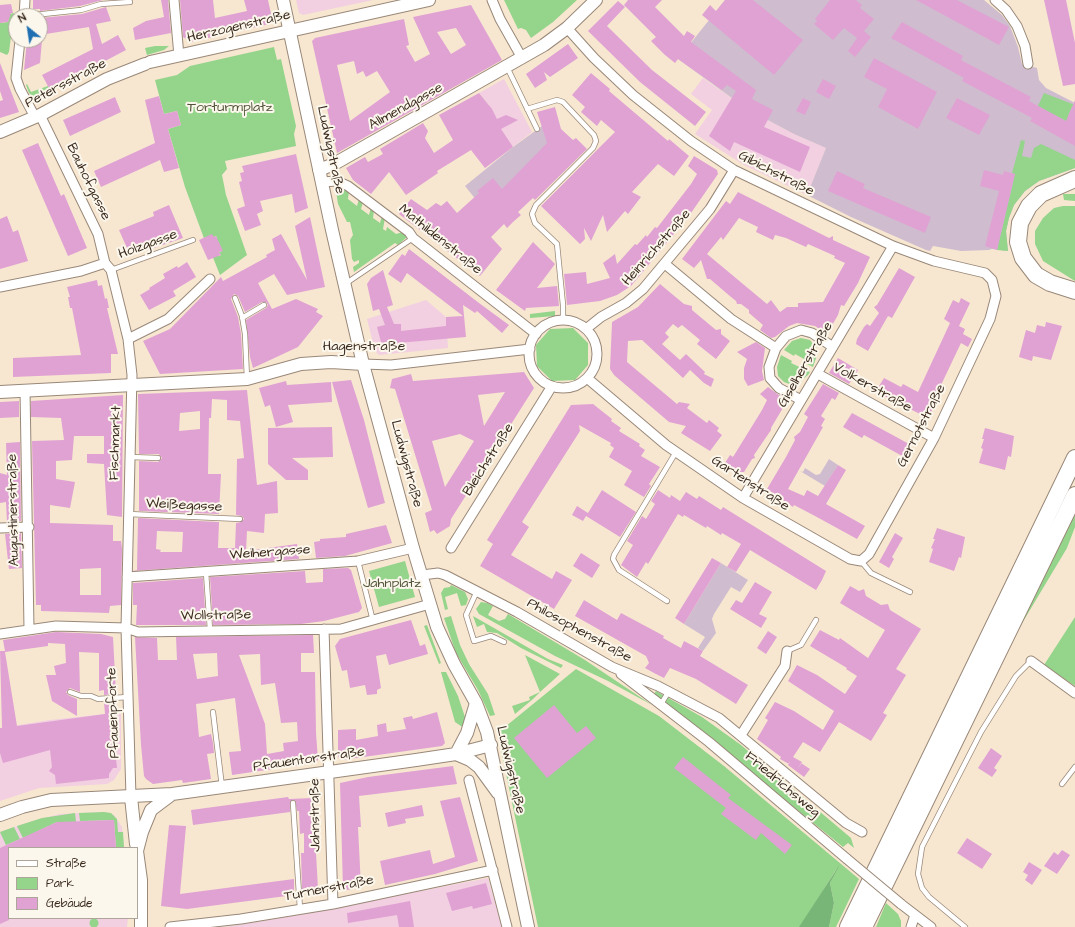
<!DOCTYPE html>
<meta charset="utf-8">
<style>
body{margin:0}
#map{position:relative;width:1075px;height:927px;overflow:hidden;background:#f7e7d1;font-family:"Architects Daughter",sans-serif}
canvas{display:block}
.legend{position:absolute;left:8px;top:847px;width:130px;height:72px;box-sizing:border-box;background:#fbf7ec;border:1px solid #aea59a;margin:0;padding:5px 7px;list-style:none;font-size:12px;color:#3b2a1e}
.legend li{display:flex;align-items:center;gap:8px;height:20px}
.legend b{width:20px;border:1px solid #aea59a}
.north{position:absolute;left:8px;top:8px;width:40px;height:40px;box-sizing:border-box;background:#fbf7ec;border:1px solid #aea59a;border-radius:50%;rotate:330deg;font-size:11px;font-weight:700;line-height:16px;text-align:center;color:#3b2a1e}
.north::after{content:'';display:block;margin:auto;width:14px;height:18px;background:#1f6fb2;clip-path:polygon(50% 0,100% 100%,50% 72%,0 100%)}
</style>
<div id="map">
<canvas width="1075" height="927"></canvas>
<ul class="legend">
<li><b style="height:5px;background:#fff"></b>Straße</li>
<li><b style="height:11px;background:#94d48b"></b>Park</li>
<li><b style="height:11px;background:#e0a2d3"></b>Gebäude</li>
</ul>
<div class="north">N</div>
</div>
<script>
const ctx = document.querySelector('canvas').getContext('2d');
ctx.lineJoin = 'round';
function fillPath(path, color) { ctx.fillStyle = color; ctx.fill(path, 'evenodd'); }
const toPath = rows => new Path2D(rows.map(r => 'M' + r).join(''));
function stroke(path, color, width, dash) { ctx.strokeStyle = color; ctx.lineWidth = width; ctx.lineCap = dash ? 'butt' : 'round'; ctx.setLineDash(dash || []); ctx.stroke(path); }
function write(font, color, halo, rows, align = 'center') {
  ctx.font = font + ' "Architects Daughter",sans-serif'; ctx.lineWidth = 4; ctx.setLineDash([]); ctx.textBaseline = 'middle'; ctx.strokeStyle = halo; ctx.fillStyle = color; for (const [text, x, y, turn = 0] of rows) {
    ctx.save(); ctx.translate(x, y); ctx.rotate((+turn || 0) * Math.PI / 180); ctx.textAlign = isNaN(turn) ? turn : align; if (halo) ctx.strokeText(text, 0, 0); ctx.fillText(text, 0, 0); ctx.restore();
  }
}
const built = toPath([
 [296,0,373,0,303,15,299,13],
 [703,78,747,109,794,134,826,148,807,195,744,165,695,134,712,110,691,94],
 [504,79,532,132,485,168,471,150,489,105,479,93],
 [426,300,446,317,448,348,379,355,375,351,367,319],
 [105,714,121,714,121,769,114,780,107,784,39,788,0,801,0,728,50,720],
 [104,812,114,815,122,827,124,848,9,848,9,918,128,918,127,927,0,927,0,832,33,821,60,814],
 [488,878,502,927,225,927,280,918]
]);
const industrial = toPath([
 [725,0,984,0,1002,15,1010,26,1018,47,1022,64,1037,68,1039,80,1046,88,1075,103,1075,168,1039,181,1025,191,1014,205,1009,218,1006,231,1008,251,992,249,989,250,961,251,933,246,930,251,926,250,851,217,807,195,826,148,794,134,747,109,678,59],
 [542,126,562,152,485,211,465,186,513,147],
 [829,459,838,465,825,486,800,471,803,472,805,468,816,475,820,474],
 [721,563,748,580,740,592,731,587,714,614,712,619,716,633,703,651,698,648,705,637,684,624]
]);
const green = toPath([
 [504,0,577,0,553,22,531,38,526,30,521,28,518,29],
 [14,13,9,52,7,55,0,52,0,23,8,22,9,14],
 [155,46,169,46,164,50,147,55,145,48],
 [274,47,277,60,281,59,296,126,294,134,296,146,225,161,227,169,222,175,226,195,247,255,220,275,212,255,219,256,221,255,219,252,222,251,214,240,217,238,216,236,205,241,185,187,168,129,181,125,177,111,164,114,155,80,177,75,190,66],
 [27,84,31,92,48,86,52,94,37,100,29,93,26,85],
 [1044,93,1075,105,1075,108,1072,107,1068,116,1075,119,1075,126,1038,106],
 [1021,140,1025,141,1022,156,1031,158,1034,148,1041,144,1075,160,1075,168,1039,181,1025,191,1014,205,1009,218,1006,231,1008,251,997,250,1015,174,1012,173],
 [339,186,349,191,348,199,357,206,359,199,363,202,361,209,369,215,371,207,374,210,373,218,380,223,382,216,385,218,383,229,386,231,387,227,396,234,403,232,407,237,398,245,395,243,354,272,353,267,359,263,359,260,354,262,352,259,350,240,353,235,350,222,347,222,338,204,336,191],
 [1063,194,1075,194,1075,201,1064,200],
 [1063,206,1075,206,1075,281,1043,261,1035,244,1035,231,1043,218,1054,208],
 [555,311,555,316,530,318,530,314],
 [573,328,588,343,588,365,575,380,552,381,537,366,536,345,550,329],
 [801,338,810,340,816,347,817,355,813,367,803,362,804,359,795,354,794,356,784,350,792,341],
 [781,355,792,361,791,363,810,372,808,375,796,384,792,385,784,382,778,376,777,367],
 [1075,510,1075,527,1067,548,1012,640],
 [405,561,415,597,379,607,369,571],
 [451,585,465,592,468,599,466,605,461,606,457,593,445,597,448,609,445,610,441,593,444,588,450,587],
 [481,602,487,603,493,606,488,615,499,621,505,619,508,614,585,660,652,705,608,681,555,656,479,614,476,609],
 [451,616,460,645,469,664,488,694,495,715,490,716,478,690,456,653,444,618],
 [473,616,548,659,563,665,561,668,521,648,497,633,487,632,484,624,477,627],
 [1075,617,1075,686,1044,665],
 [427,625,441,663,439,664,424,626],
 [525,655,560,674,540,692,533,699,515,714,512,706,530,700,529,697,540,692],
 [576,669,659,716,724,766,859,879,836,927,829,927,834,903,830,883,837,868,800,927,538,927,499,740,500,731],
 [441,672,446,672,458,696,465,717,464,728,455,722],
 [656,691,702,717,741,745,851,838,854,848,848,843,843,847,654,694],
 [104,812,111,813,117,819,118,832,123,832,124,848,116,848,114,820,80,821,79,813],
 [75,813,76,822,57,822,23,838,17,826,42,818],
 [14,827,20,839,6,845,0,832],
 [886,903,898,914,901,921,901,927,876,927],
 '89.5 923a4.5 4.5 0 1 1 9 0a4.5 4.5 0 1 1-9 0Z'
]);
const forest = toPath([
 [840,864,830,883,834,903,829,927,799,927]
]);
const building = toPath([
 [33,0,103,0,80,6,40,11,40,9,33,9],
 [161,0,168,0,171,33,135,40,133,28,146,21,164,17],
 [180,0,213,0,215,18,247,11,244,0,268,0,272,18,269,24,191,42,183,37],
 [628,0,662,0,655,7,684,36,687,31,695,36,691,42,756,90,752,99,773,110,764,127,810,147,800,172,734,142,730,151,709,136,736,91,727,85,722,90,678,59,675,63,665,55,651,41,656,37,624,5],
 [725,0,753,0,803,40,774,75,702,15,710,5,716,11],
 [830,0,856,0,862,5,860,8,874,19,864,31,871,37,855,57,848,51,857,38,844,28,833,40,814,24,817,21,815,19],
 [916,0,957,0,1009,27,999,45],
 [1044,0,1066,0,1075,43,1075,84,1063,86],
 [618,1,625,7,607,26,652,70,706,112,695,126,640,82,588,31],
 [11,4,13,13,11,13,8,22,0,23,0,5],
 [471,5,502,60,337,153,312,41,315,38,404,19,409,45,406,46,415,62,430,54,413,17],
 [456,28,466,45,451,54,437,32],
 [354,61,357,74,363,71,366,77,377,71,390,92,350,121,337,65],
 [106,7,111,21,96,24,102,44,118,35,126,50,50,90,42,75,93,49,89,27,40,35,40,18,82,14],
 [902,22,963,56,961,60,1031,97,1029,101,1066,121,1075,100,1075,146,1030,121,1032,118,962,81,964,78,891,38],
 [27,40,42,40,40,63,24,70],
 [568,44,578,58,550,77,544,72,547,80,535,88,526,74],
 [874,58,937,92,918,129,878,107,887,89,864,77],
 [0,63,19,112,0,118,0,101,3,100,0,91],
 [591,73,610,89,609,91,668,141,669,139,689,156,674,176,658,164,632,192,641,197,628,214,625,211,607,232,603,215,591,241,584,228,585,239,580,244,541,206,615,132,601,120,597,126,581,112,585,107,572,95],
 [823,79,836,86,829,99,816,92],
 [479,93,492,109,497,119,506,115,518,120,501,129,513,147,485,168,471,150,437,171,438,173,406,195,389,172,371,194,353,180,346,168,365,157,368,162,383,154,380,149,423,123,428,131,425,138,434,153,453,140,439,115],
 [159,96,164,114,177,111,181,125,168,129,179,168,164,172,160,160,101,187,94,171,155,143,145,100],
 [115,97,121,112,70,136,63,120],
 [803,98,811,102,805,115,796,111],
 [957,98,990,115,979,135,946,118],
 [555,107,561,129,573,140,576,138,587,149,535,200,533,198,518,212,521,215,513,222,507,228,504,224,491,237,502,249,480,276,399,214,411,199,427,210,436,203,441,206,447,201,457,213,479,193,477,191,493,178,502,189,547,143,537,112],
 [38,143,61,196,64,194,87,248,68,256,22,150],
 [296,154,308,208,295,213,292,194,260,201,263,211,257,214,261,225,245,231,237,209,245,206,239,182,242,181,240,173,244,172,242,166],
 [694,156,717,170,718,174,691,213,642,273,631,286,617,295,600,301,567,305,564,274,586,272,587,284,610,278,603,263,615,254,617,264,635,244,637,245,646,235,647,237,655,227,657,228,691,184,697,174,688,166],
 [984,170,1003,175,1004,171,1015,174,997,250,985,246,999,191,980,186],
 [837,171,865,184,863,188,931,217,925,233,828,191],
 [738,192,829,238,833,236,833,240,870,257,858,283,844,306,841,305,838,315,827,334,815,326,797,323,789,326,775,337,771,338,760,330,763,325,749,313,749,310,741,304,737,304,736,301,731,297,710,279,707,279,701,260,694,268,682,259,726,201,730,204],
 [739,218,758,227,756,232,773,240,775,235,786,238,806,247,808,244,835,256,834,258,845,263,823,302,798,303,798,307,787,307,780,312,771,300,767,304,707,254,721,237,723,240],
 [169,205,183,238,148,250,145,242,127,248,119,230,154,216,153,212],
 [7,216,13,232,18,230,28,261,0,269,0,219],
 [310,217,325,287,287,295,274,274,258,283,272,309,296,299,318,309,316,312,323,316,298,347,253,368,250,357,246,320,266,308,268,305,266,302,262,302,245,312,238,296,234,294,231,299,238,317,241,334,243,369,160,374,143,341,170,329,221,277,223,281,267,257,266,255,275,250,272,239,281,234,307,280,295,226],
 [212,234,214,237,216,236,223,251,219,252,221,255,208,260,199,240],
 [533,242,555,264,537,288,557,286,559,306,526,308,525,311,496,290],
 [409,249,479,303,509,325,502,333,477,311,475,313,463,305,466,337,386,344,381,342,377,327,385,325,379,309,373,311,367,284,371,278,383,270,393,305,387,307,394,324,401,324,401,331,446,326,446,317,463,316,407,273,401,283,388,274,402,254,405,256],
 [187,262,196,277,173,291,176,296,149,310,140,295,150,289,149,288,165,278,163,274,177,266,178,268],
 [899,268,915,277,892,318,888,316,868,351,856,344,857,339,864,327,867,324,870,326,879,313,874,307,877,305],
 [97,280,98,286,102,285,105,299,107,298,109,308,107,308,118,354,111,354,111,373,13,377,13,358,81,355,72,308,70,308,68,297,70,297,67,287],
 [660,284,684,304,692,306,692,310,716,330,721,329,721,334,730,341,716,359,697,344,700,340,682,325,678,328,673,324,665,333,669,337,662,344,680,360,686,354,705,372,704,374,714,379,711,387,704,383,690,370,683,378,642,340,628,341,627,362,677,404,679,402,690,404,687,408,707,423,709,420,719,428,717,431,722,435,710,451,681,433,686,426,669,422,614,375,610,369,612,322,638,307],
 [961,298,970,303,959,326,965,329,963,334,972,339,968,347,961,343,941,385,944,386,928,418,898,403,898,404,876,391,884,378,901,387,903,384,918,392,950,323,944,319,953,300,959,303],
 [1046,322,1062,326,1051,360,1033,356,1032,361,1019,357,1026,330,1035,333,1037,325,1045,327],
 [756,342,765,348,762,371,764,380,748,386,744,379,744,368,747,359,737,352],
 [838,358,858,370,849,384,829,373],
 [524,372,534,388,451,519,450,526,437,534,434,530,430,532,425,513,432,510,395,389,390,388,392,379,411,374,413,381],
 [505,392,484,426,478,395],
 [460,434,474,441,445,487,432,441],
 [351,380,364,420,385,503,368,508,332,382],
 [286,381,287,385,331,382,332,402,288,405,293,422,276,427,270,405,265,407,259,388],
 [823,384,839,393,835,400,832,398,821,416,825,419,821,426,823,427,788,489,804,496,807,490,818,496,838,465,846,470,826,504,865,526,857,539,815,516,794,505,793,507,767,489,786,457,795,440,794,437,800,432,808,417,804,414],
 [768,387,787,401,771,428,771,430,754,455,755,458,752,459,744,472,740,472,725,463,730,455,733,457,762,410,767,400,760,394],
 [247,390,257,485,277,481,278,513,265,514,264,533,247,531,246,551,297,544,299,559,133,571,137,570,138,518,219,522,218,548,235,548,236,523,241,522,244,519,242,516,236,515,237,459,244,458,240,421,227,420,227,400,212,399,211,418,209,418,208,474,221,474,219,514,139,511,139,461,158,462,162,458,159,454,139,454,138,394],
 [200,411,200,429,179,431,180,413],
 [157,531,183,532,182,552,160,552,161,550,156,549],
 [123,395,122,517,107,515,104,464,87,463,87,454,104,454,104,436,74,436,72,460,56,461,56,479,75,482,70,508,50,505,50,523,113,525,113,541,121,541,122,549,121,605,110,606,109,613,41,611,41,605,36,605,32,441,64,440,61,418,31,417,31,401],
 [101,568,101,595,80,595,80,569],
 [19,401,19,417,0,418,0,402],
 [593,404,612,419,611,421,621,428,619,431,640,444,639,446,645,450,641,456,660,467,649,484,651,486,644,497,624,485,632,471,609,457,614,448,610,445,611,443,579,425,580,431,522,522,529,527,511,555,552,579,556,571,572,580,554,609,480,566,493,544,487,540,571,405],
 [852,413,911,445,904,457,864,435,862,438,843,427],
 [332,427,333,457,292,458,308,470,308,480,286,480,268,464,268,428],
 [985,428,1014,436,1011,457,1008,456,1005,470,979,463,983,449,981,448,984,439,982,439],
 [20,442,21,521,7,522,6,502,0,503,0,473,7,475,6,443],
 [602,490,636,512,620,537,586,516,583,521,572,515,577,506,588,513],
 [658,490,670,498,671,495,680,501,686,492,697,499,699,496,721,510,723,507,826,571,822,580,816,590,750,550,736,572,727,567,741,544,722,533,721,535,707,526,706,528,684,515,683,517,678,514,648,564,646,562,637,577,621,565,633,545,627,541,642,516,646,519,655,504,651,501],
 [386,525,392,543,345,556,316,558,314,542,320,541,320,539,346,537,346,534],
 [937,528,965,537,961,558,959,557,954,571,929,562,933,549,931,548,935,539,933,539],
 [21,533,22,568,9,569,5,534],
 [895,533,903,538,892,557,894,559,889,568,879,562],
 [581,553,600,565,592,578,573,566],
 [712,558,721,563,684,624,675,618],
 [348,568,351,570,362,608,359,612,324,621,301,624,213,625,210,577,305,571,306,583,323,582,323,569],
 [203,578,206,625,136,625,137,605,133,605,133,583],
 [755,582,772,592,759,614,767,618,761,628,730,609,736,600,742,603],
 [850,586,859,591,864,589,866,596,881,605,888,604,890,610,921,629,896,669,906,675,883,713,887,715,871,741,839,722,820,752,803,742,793,757,802,762,798,769,801,763,810,769,804,777,788,765,790,761,789,764,780,759,781,757,757,739,768,720,765,718,775,702,794,711,823,730,834,711,788,681,797,665,817,675,845,694,857,676,846,669,847,668,810,646,820,630,839,640,840,638,868,658,885,630,840,603],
 [584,600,617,620,621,613,664,636,663,638,681,648,684,641,703,651,700,656,748,685,736,704,696,679,670,668,664,678,654,673,645,668,649,663,646,656,575,616],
 [411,620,420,646,425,644,428,654,389,665,386,654,376,656,381,688,377,690,377,694,367,695,365,685,350,688,347,670,342,671,335,646,340,639],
 [768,631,777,637,766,654,757,648],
 [56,632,101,634,113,637,116,694,104,695,104,690,99,691,99,653,79,652,80,692,70,688,66,692,68,695,77,699,77,716,52,701,46,675,56,675,54,666,66,663,65,644,48,643,48,646,5,652,17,726,105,714,104,702,116,702,117,748,115,749,117,768,113,768,109,774,109,778,56,784,55,775,49,771,52,767,50,750,3,763,0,753,0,728,2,728,0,651,5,651,3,640],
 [313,635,314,653,301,653,301,672,315,672,316,733,318,760,315,763,232,775,229,752,241,751,235,698,196,704,199,737,211,734,213,743,214,753,207,754,211,779,183,783,182,780,153,784,146,779,144,776,141,745,135,637,157,638,158,660,177,660,176,637],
 [217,653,218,676,197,679,193,654],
 [260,654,261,685,275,683,281,723,297,722,298,741,283,743,284,751,267,754,265,724,239,655],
 [554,705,577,733,586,726,596,738,547,778,514,738],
 [437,712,445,743,442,746,342,760,338,757,338,730,356,729,356,740,378,736,377,725,386,723,387,732,406,729,403,718,412,716,413,719],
 [991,748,1002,756,994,768,997,770,992,777,978,768],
 [683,757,731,795,728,798,792,845,785,854,761,833,756,840,721,814,726,808,674,768],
 [453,766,457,784,359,796,361,827,358,827,361,887,347,890,343,888,340,783,368,777],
 [288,797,289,799,313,798,318,889,302,889,301,853,304,853,304,833,300,834,299,811,297,811,295,800,290,802,290,812,193,825,191,810],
 [460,797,478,861,435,874,385,885,380,861,430,850,433,864,455,857,440,801],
 [422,805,424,816,405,819,406,823,388,827,385,813],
 [114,820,116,848,9,848,9,920,0,924,0,848,57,822],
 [169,825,186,826,180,894,294,879,294,895,187,909,161,906],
 [967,838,992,854,982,869,957,853],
 [1062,850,1070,855,1057,874,1044,866,1054,852,1058,855],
 [1029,862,1042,870,1032,885,1025,880,1028,875,1023,872],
 [486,883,492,904,473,909,472,906,452,911,446,893],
 [410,901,414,927,399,927,397,915,348,923,347,913]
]);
const lane = toPath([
 [24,16,81,10,101,4,130,2],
 [507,67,537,129],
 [527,109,557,100,563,102,594,135,596,141,593,148,536,205,532,214,535,223,557,244,563,305,563,320],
 [111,270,193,240],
 [345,284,413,238],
 [235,298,242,316,245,334,247,379],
 [242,318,264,305],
 [130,457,158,458],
 [128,514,240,519],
 [358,561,373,621],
 [861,561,871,573,910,592],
 [206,572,210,630],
 [477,591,466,615,474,641,491,636,504,642],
 [667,601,619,570,613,559,614,555,676,452],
 [787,651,801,645,816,620],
 [70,692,81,696,91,696,98,699,128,697],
 [661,704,669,691],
 [213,712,222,787],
 [1062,784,1075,767],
 [293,803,300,909],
 [965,927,929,897,922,888,918,874,922,847,981,732,1016,676,1031,661]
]);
const street = toPath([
 [174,0,179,56],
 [492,0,500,19,522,58],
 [995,0,1006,10,1017,26,1025,46,1028,64],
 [24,16,25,0],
 [567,28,594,58,633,95,691,141,734,170,893,246,934,261,985,273,992,280,996,296,990,319,934,438,869,554,861,561,850,559,743,498,666,445,587,378],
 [20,40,16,78,20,89,35,117],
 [40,115,98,234,105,263,111,270,128,339,132,375,126,628,131,797],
 [321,182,337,181,348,186,409,232,413,238,536,334],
 [665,264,731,319,776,348],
 [0,287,81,271,105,263],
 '529 354a34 34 0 1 1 68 0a34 34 0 1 1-68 0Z',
 [586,329,601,317,626,303,643,289,710,209,734,170],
 [128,339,168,319,210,279],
 [363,364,391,365,530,349],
 [818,374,934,438],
 [25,390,29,629],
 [801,400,779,388,770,378,769,367,776,348,786,336,801,330,812,333,833,347],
 [743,498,893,246],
 [0,528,29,527],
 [451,548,552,386],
 [422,575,438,573,445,575,517,612,612,667,658,686,719,718,846,823,862,832],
 [127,577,358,561,413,548],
 [324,629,333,904],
 [0,634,56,626,126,628,138,632,341,629,430,604],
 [1031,661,1075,693],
 [621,674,709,742,847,859],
 [741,735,785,666,787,651],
 [469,780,507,927],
 [901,904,931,927],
 [170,927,241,919,333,904,493,870],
 [911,927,915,915]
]);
const secondary = toPath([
 [283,0,332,230,363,364,413,548,437,627,454,664,476,703,487,732,528,927],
 [150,62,429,0],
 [0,132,40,115,107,79,145,64],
 [319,170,334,164,544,45,567,28,596,0],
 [0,392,247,379,301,364,331,362,363,364],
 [456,754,470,760,479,767,498,793],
 [456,754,467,733,476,703],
 [131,797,136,844],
 [0,815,22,807,51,800,172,794,416,760,456,754,491,745],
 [137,851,141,880,141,927],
 [137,851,142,832,151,810,171,795]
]);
const highway = toPath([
 [1075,179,1041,194,1029,206,1020,223,1018,242,1023,258,1036,275,1050,283,1075,291],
 [848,927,1075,458],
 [864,927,1075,495]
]);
const streetBridge = toPath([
 [847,859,901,904]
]);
const streetNames = [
 ["Herzogenstraße",239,27,-13],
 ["Petersstraße",66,84,-28],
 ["Allmendgasse",406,107,-29],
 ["Ludwigstraße",330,150,78],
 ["Gibichstraße",776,174,27],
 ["Bauhofgasse",88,182,64],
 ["Mathildenstraße",440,240,39],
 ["Holzgasse",148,245,-20],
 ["Heinrichstraße",657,248,-49],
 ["Hagenstraße",364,347],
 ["Giselherstraße",806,365,-60],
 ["Volkerstraße",872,388,29],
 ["Gernotstraße",922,426,-63],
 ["Fischmarkt",116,443,-88],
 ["Bleichstraße",489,460,-58],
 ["Ludwigstraße",406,464,75],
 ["Gartenstraße",750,484,33],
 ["Weißegasse",184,506,3],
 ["Augustinerstraße",14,510,-91],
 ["Weihergasse",270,553,-4],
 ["Wollstraße",216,616,-1],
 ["Philosophenstraße",579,631,29],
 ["Pfauenpforte",114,713,-92],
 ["Pfauentorstraße",309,760,-8],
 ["Ludwigstraße",510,770,77],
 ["Friedrichsweg",782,785,40],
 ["Jahnstraße",316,815,-91],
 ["Turnerstraße",329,889,-11]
];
const parkNames = [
 ["Torturmplatz",230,108],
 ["Jahnplatz",392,584]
];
fillPath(built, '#f2cfe1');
fillPath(industrial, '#cfbdcf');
fillPath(green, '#94d48b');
fillPath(forest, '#77b677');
fillPath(building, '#e0a2d3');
stroke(lane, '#998878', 6);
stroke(street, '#998878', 11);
stroke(secondary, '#998878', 14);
stroke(highway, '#998878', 18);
stroke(lane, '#fff', 4.5);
stroke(street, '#fff', 9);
stroke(secondary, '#fff', 12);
stroke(highway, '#fff', 16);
stroke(streetBridge, '#998878', 11, []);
stroke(streetBridge, '#fff', 9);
write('14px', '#3b2a1e', '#fbf7ec', streetNames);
write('14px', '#515439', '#fbf7ec', parkNames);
</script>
